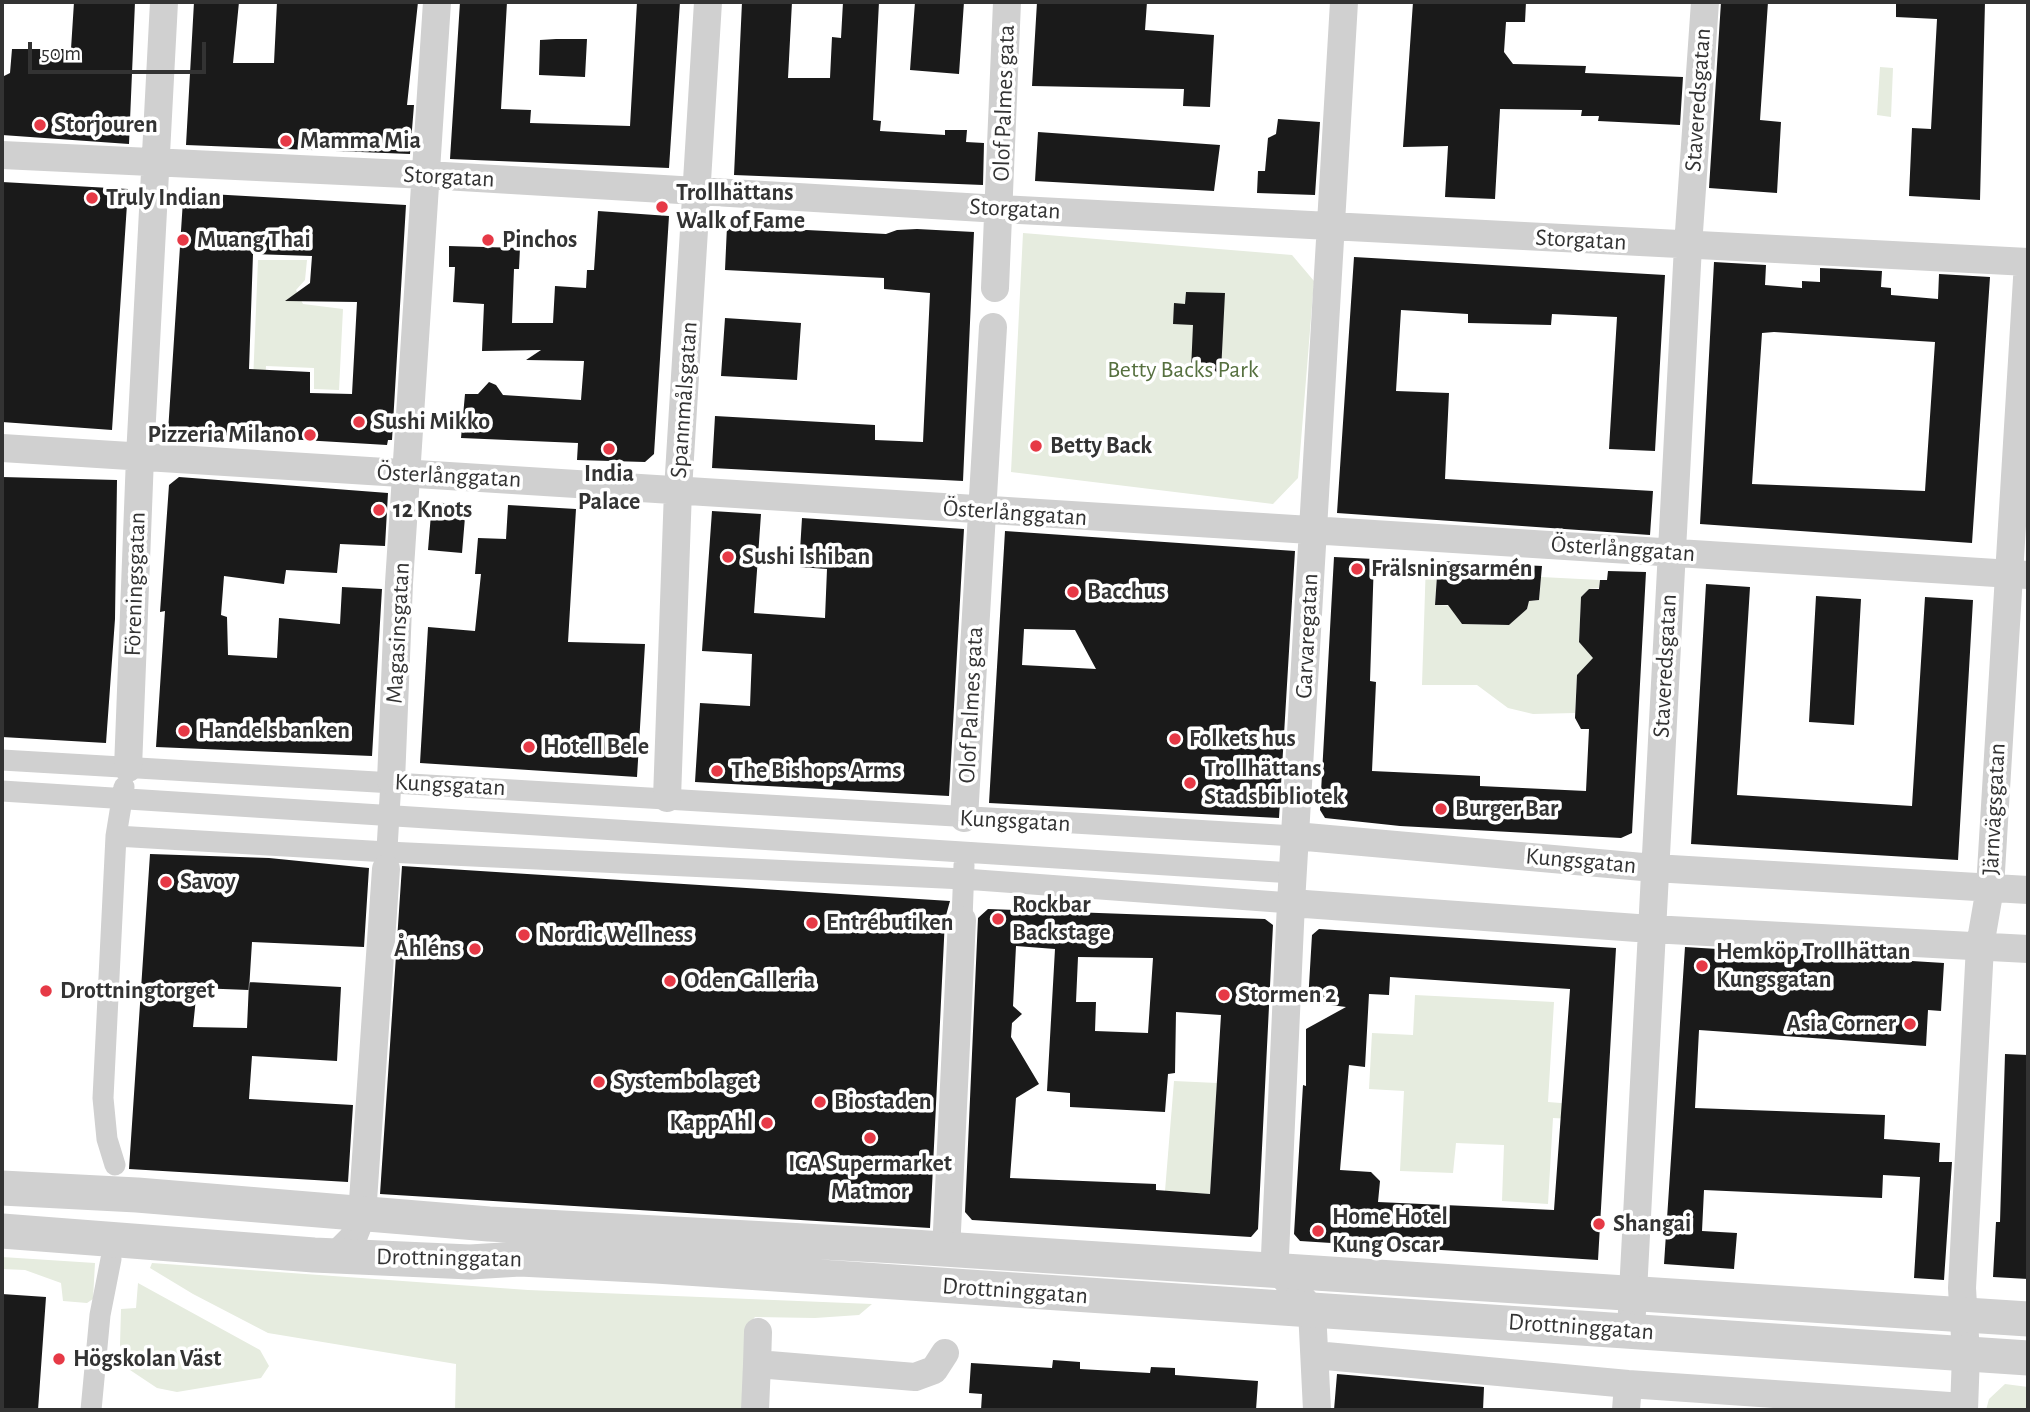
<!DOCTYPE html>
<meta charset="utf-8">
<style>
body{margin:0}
#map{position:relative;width:2030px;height:1412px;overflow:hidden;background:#fff;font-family:"Alegreya Sans",sans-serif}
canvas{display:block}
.frame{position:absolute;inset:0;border:4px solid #333;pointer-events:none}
.scale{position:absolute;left:28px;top:42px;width:178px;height:32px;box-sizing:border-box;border:4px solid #333;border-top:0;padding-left:9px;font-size:21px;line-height:24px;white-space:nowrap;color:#333;-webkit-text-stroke:5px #fff;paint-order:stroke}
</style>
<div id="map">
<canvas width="2030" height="1412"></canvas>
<div class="frame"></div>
<div class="scale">50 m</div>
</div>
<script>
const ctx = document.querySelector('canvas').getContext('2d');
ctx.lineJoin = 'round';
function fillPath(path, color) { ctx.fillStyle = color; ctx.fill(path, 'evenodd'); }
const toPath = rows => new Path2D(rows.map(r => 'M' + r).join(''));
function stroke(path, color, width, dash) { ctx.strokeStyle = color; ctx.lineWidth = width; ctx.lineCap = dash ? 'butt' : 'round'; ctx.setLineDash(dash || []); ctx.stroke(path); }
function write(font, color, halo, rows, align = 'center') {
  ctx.font = font + ' "Alegreya Sans",sans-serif'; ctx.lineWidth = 7; ctx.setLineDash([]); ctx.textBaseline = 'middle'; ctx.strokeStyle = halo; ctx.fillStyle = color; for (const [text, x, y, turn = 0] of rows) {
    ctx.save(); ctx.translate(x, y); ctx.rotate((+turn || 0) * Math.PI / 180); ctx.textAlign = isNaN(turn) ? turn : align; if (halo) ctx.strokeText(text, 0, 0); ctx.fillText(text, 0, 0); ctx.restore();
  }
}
const green = toPath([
 [1880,67,1893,68,1891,117,1877,115],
 [1023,233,1292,255,1314,281,1298,478,1273,504,1011,472],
 [258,260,307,260,305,280,296,290,303,304,343,309,339,390,314,389,314,368,266,366,265,383,253,382],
 [1426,561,1438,561,1435,605,1455,606,1454,613,1462,624,1509,625,1519,616,1520,610,1527,610,1529,601,1539,600,1541,577,1600,580,1599,588,1589,589,1581,597,1579,642,1586,650,1597,651,1597,656,1577,675,1575,713,1533,714,1508,708,1477,685,1422,685],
 [1415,995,1554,1002,1548,1102,1573,1104,1572,1119,1553,1118,1548,1204,1502,1201,1504,1145,1456,1143,1453,1173,1400,1171,1404,1091,1369,1089,1372,1033,1413,1035],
 [1174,1081,1217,1083,1210,1194,1165,1191],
 [2,1257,95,1263,93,1299,87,1303,63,1301,61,1283,25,1270,2,1269],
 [152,1263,528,1290,872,1304,859,1315,815,1318,755,1317,747,1327,743,1410,455,1410,456,1364,268,1333,193,1294,150,1268],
 [138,1283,260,1350,269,1366,261,1378,177,1392,157,1388,130,1370,120,1345,121,1309,136,1308],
 [2005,1384,2028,1387,2028,1410,1986,1410,1989,1399]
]);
const building = toPath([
 [74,2,135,2,129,144,2,135,2,77,10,73,12,49,71,49],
 [194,2,239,2,233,63,274,63,277,2,418,2,407,105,414,105,410,154,186,145],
 [460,2,507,2,501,109,531,110,530,123,630,126,637,2,680,2,669,168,450,159],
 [742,2,792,2,788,78,830,78,832,37,841,38,843,2,879,2,873,120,881,121,880,131,945,135,945,130,967,130,966,142,984,143,983,185,734,175],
 [915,2,964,2,959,74,910,70],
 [1037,2,1147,2,1145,30,1214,35,1210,107,1183,106,1184,89,1032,86],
 [1413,2,1526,2,1525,22,1506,22,1504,52,1513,64,1586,66,1585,73,1683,77,1680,125,1598,121,1599,116,1581,116,1582,110,1500,109,1495,199,1445,197,1448,146,1403,147],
 [1721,2,1768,2,1760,120,1781,122,1777,193,1709,188],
 [1896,2,1985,2,1980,200,1909,196,1912,128,1931,129,1937,19,1896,17],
 [556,39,587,39,585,77,539,75,540,40],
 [1278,119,1320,122,1315,195,1257,193,1258,171,1265,171,1268,138,1276,134],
 [1038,132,1220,145,1214,191,1035,181],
 [2,182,128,189,112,430,2,422],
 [192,193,406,205,392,440,388,440,387,445,168,432,183,200],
 [253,254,312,256,310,283,285,301,357,302,352,394,310,393,310,372,249,369],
 [598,211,669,216,654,454,645,462,577,460,578,443,461,438,465,394,478,394,489,382,496,385,503,395,581,400,584,361,526,360,541,350,482,351,484,304,453,302,455,267,449,267,449,246,520,248,519,269,514,269,512,323,553,323,555,286,586,288,587,270,594,270],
 [727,226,886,234,897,230,917,229,974,232,963,481,712,468,715,416,875,425,875,440,923,442,930,293,884,289,884,278,725,270],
 [1354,257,1665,275,1655,451,1609,449,1617,317,1552,314,1551,325,1468,323,1468,314,1401,310,1396,391,1449,393,1445,479,1653,491,1650,535,1337,513],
 [1714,262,1766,265,1765,285,1802,288,1802,281,1820,282,1820,268,1882,271,1881,287,1891,288,1891,295,1938,299,1939,274,1990,277,1972,543,1700,524],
 [1774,332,1935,342,1925,491,1752,484,1762,333],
 [1186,292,1225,293,1221,372,1191,370,1193,325,1173,324,1174,303,1185,304],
 [725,318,801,323,797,380,721,376],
 [2,477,117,480,115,619,106,743,2,737],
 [179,477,388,493,385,546,340,544,337,573,286,570,284,584,224,576,221,615,227,617,228,655,277,658,279,618,340,624,342,587,382,589,372,756,156,747,165,611,160,612,169,485],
 [432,502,466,505,462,553,428,550],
 [508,505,576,509,568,642,645,644,637,777,420,763,428,627,475,631,481,574,475,574,478,538,506,539],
 [712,511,761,514,754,613,825,618,827,569,799,567,802,518,964,529,949,796,695,782,700,703,750,706,752,654,702,651],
 [1005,531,1295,551,1279,818,989,803],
 [1024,629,1075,630,1096,669,1022,665],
 [1334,557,1374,559,1370,681,1376,682,1372,771,1480,776,1480,786,1586,791,1589,729,1581,729,1575,718,1577,675,1593,658,1579,642,1581,597,1589,589,1599,589,1600,580,1607,580,1608,571,1646,572,1632,833,1621,838,1400,826,1325,818,1320,810],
 [1438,561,1542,566,1539,600,1529,601,1527,609,1509,625,1462,624,1448,605,1435,605],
 [1706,584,1750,587,1737,795,1912,806,1925,597,1973,600,1958,860,1691,844],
 [1816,596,1861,599,1854,725,1809,722],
 [150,854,269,858,369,868,364,947,252,942,249,990,197,988,193,1027,247,1028,249,982,341,987,337,1061,252,1056,249,1099,353,1105,348,1182,129,1169],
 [402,866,950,901,945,919,930,1228,380,1194],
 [988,909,1265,919,1273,925,1258,1229,1251,1237,972,1220,965,1212,978,918],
 [1016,946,1055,949,1047,1091,1070,1093,1070,1107,1165,1112,1168,1074,1175,1073,1176,1012,1221,1015,1210,1194,1156,1190,1156,1184,1010,1178,1016,1098,1039,1084,1011,1037,1012,1023,1022,1014,1013,1006],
 [1078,957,1153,958,1148,1033,1095,1031,1096,1002,1076,1002],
 [1319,929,1616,948,1598,1260,1300,1241,1294,1234,1303,1085,1306,1086,1306,1029,1346,1007,1308,1002,1312,935],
 [1390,977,1570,989,1554,1210,1378,1202,1380,1181,1371,1172,1340,1170,1349,1065,1365,1067,1369,994,1389,995],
 [1685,947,1944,963,1941,1011,1928,1010,1926,1046,1699,1030,1695,1108,1885,1115,1884,1139,1940,1143,1939,1162,1952,1162,1944,1280,1914,1278,1920,1177,1883,1175,1882,1198,1704,1190,1702,1231,1737,1233,1734,1269,1664,1264],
 [2005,1054,2028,1055,2028,1279,1993,1277,1996,1222,2000,1222],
 [2,1294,46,1297,38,1410,2,1410],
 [1053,1360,1080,1362,1080,1369,1150,1373,1151,1367,1175,1368,1175,1375,1258,1381,1256,1410,981,1410,982,1394,969,1393,971,1363,1052,1368],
 [1337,1374,1484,1387,1483,1410,1334,1410]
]);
const pedestrian = toPath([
 [2,760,1295,836],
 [2,791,1293,873],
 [116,836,387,852,964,879,1291,903],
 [386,866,391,781],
 [962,920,964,865],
 [115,1165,107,1139,103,1098,116,836,124,787],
 [91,1410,100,1315,111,1259]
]);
const minor = toPath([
 [2,155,427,175,1000,209,2028,262],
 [995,288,1007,2],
 [2,448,2028,575],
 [128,768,140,457,164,2],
 [391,781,399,583,437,2],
 [667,798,678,490,708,2],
 [964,818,993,327],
 [1295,836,1654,868,2028,890],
 [1291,903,1651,929,2028,949],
 [946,1251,962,920],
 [336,1255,353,1238,362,1215,386,869],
 [1631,1330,1688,246,1705,2],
 [1315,1355,1628,1384,1964,1407],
 [757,1364,758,1332],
 [755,1410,757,1364,915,1377,934,1370,945,1353],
 [1317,1410,1312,1310,1278,1270,1275,1255,1291,903,1344,2],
 [1626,1410,1628,1384],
 [1964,1410,1966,1354,1962,1288,1980,946,1990,888,2028,262]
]);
const tertiary = toPath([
 [2,1188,137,1195,489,1224,897,1246,2028,1319],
 [2,1231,314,1255,470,1262,520,1259,656,1266,2028,1358]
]);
const markers = [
 [40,125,7,"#e63946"],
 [286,141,7,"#e63946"],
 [92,198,7,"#e63946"],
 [662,207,7,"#e63946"],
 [183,240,7,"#e63946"],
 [488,240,7,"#e63946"],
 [359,422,7,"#e63946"],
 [310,435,7,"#e63946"],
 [1036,446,7,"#e63946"],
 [609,449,7,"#e63946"],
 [379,510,7,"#e63946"],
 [728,557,7,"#e63946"],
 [1357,569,7,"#e63946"],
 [1073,592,7,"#e63946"],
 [184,731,7,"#e63946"],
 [1175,739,7,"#e63946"],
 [529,747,7,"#e63946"],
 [717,771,7,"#e63946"],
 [1190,783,7,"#e63946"],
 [1441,809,7,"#e63946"],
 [166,882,7,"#e63946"],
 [998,919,7,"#e63946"],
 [812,923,7,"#e63946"],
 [524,935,7,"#e63946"],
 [475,949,7,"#e63946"],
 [1702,966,7,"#e63946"],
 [670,981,7,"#e63946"],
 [46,991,7,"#e63946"],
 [1224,995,7,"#e63946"],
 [1910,1024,7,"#e63946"],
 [599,1082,7,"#e63946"],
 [820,1102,7,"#e63946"],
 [767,1123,7,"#e63946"],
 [870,1138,7,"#e63946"],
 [1599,1224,7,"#e63946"],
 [1318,1231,7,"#e63946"],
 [59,1359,7,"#e63946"]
];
const streetNames = [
 ["Staveredsgatan",1698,100,-86],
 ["Olof Palmes gata",1004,103,-88],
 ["Storgatan",449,177,3],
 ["Storgatan",1015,209,3],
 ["Storgatan",1581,240,3],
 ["Spannmålsgatan",684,400,-86],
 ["Österlånggatan",449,476,3],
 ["Österlånggatan",1015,513,4],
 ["Österlånggatan",1623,549,4],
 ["Föreningsgatan",135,584,-88],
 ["Magasinsgatan",398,633,-87],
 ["Garvaregatan",1307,636,-87],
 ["Staveredsgatan",1665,666,-87],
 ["Olof Palmes gata",971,705,-87],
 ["Kungsgatan",450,785,3],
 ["Järnvägsgatan",1994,809,-87],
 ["Kungsgatan",1015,821,3],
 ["Kungsgatan",1581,861,5],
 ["Drottninggatan",449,1258,1],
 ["Drottninggatan",1015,1291,4],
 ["Drottninggatan",1581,1327,4]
];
const poiNames = [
 ["Storjouren",54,125],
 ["Mamma Mia",300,141],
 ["Trollhättans",676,193],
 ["Walk of Fame",676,221],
 ["Truly Indian",106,198],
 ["Muang Thai",197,240],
 ["Pinchos",502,240],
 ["Sushi Mikko",373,422],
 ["Pizzeria Milano",296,435,"right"],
 ["Betty Back",1050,446],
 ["India",609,474,"center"],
 ["Palace",609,502,"center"],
 ["12 Knots",393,510],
 ["Sushi Ishiban",742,557],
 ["Frälsningsarmén",1371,569],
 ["Bacchus",1087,592],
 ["Handelsbanken",198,731],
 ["Folkets hus",1189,739],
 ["Hotell Bele",543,747],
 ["Trollhättans",1204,769],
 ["Stadsbibliotek",1204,797],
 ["The Bishops Arms",731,771],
 ["Burger Bar",1455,809],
 ["Savoy",180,882],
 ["Rockbar",1012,905],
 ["Backstage",1012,933],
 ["Entrébutiken",826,923],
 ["Nordic Wellness",538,935],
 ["Åhléns",461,949,"right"],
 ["Hemköp Trollhättan",1716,952],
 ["Kungsgatan",1716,980],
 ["Oden Galleria",684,981],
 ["Drottningtorget",60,991],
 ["Stormen 2",1238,995],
 ["Asia Corner",1896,1024,"right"],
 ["Systembolaget",613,1082],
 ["Biostaden",834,1102],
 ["KappAhl",753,1123,"right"],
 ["ICA Supermarket",870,1164,"center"],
 ["Matmor",870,1192,"center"],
 ["Home Hotel",1332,1217],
 ["Kung Oscar",1332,1245],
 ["Shangai",1613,1224],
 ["Högskolan Väst",73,1359]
];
const parkNames = [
 ["Betty Backs Park",1183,370]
];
fillPath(green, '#e6ecdf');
fillPath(building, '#1a1a1a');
stroke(pedestrian, '#d0d0d0', 21);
stroke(minor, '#d0d0d0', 28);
stroke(tertiary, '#d0d0d0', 35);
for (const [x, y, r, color] of markers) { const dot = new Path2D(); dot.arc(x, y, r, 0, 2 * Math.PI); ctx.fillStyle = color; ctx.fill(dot); stroke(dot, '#fff', 2.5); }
write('24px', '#333', '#fff', streetNames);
write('bold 24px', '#333', '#fff', poiNames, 'left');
write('24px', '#56703f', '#fff', parkNames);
</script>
